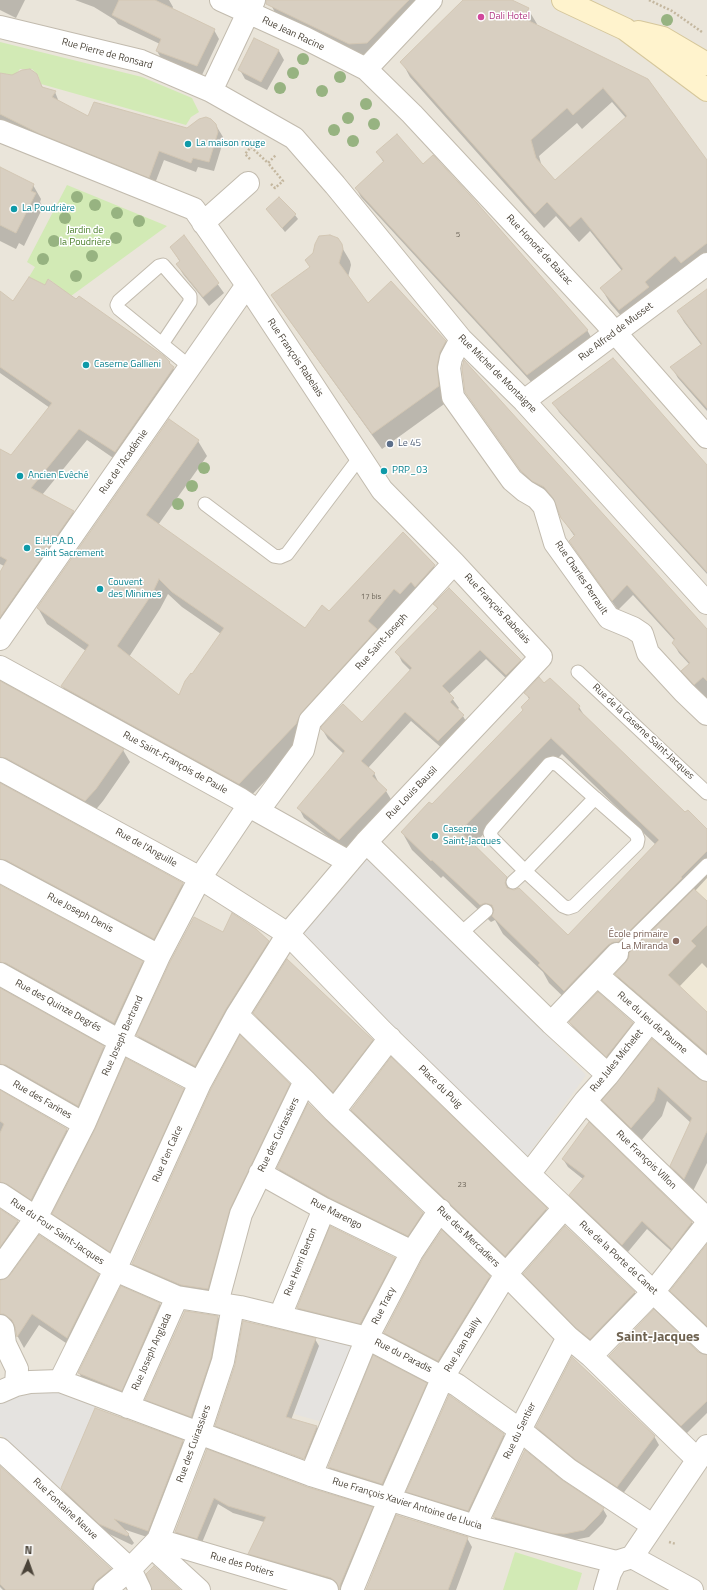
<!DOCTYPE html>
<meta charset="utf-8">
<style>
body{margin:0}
#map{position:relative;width:707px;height:1590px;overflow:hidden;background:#f6f3ec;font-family:"Titillium Web",sans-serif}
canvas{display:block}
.north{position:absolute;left:8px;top:1542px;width:40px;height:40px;-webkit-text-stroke:3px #fff;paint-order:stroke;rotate:2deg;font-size:11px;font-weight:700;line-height:16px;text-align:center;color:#4b4439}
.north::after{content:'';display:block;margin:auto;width:14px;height:18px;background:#4b4439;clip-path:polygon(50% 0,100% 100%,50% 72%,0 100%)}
</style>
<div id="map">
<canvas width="707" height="1590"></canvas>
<div class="north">N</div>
</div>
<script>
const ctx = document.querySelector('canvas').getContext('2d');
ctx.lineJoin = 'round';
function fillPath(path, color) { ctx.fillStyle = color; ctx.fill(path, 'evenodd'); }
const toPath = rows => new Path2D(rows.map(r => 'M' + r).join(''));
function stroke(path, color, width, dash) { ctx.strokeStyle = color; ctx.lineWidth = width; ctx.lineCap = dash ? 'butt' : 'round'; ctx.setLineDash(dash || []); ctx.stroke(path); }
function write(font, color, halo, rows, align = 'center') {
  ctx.font = font + ' "Titillium Web",sans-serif'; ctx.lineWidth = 3; ctx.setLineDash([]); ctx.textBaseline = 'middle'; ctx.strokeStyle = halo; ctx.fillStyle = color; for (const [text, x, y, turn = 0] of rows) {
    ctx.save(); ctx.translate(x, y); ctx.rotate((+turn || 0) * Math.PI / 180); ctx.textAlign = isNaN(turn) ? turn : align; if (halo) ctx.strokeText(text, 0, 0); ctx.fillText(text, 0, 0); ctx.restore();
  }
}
const residential = toPath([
 [0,0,707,0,707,1590,0,1590]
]);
const education = toPath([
 [707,876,707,1061,611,976]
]);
const green = toPath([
 [0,42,142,77,192,98,199,112,191,117,186,125,41,84,38,75,32,69,20,69,14,76,0,73],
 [67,185,167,226,71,296,49,279,45,285,29,277,35,267,27,262],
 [515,1552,582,1573,577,1590,503,1590]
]);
const parking = toPath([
 [367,852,586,1075,523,1162,297,928],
 [322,1336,356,1347,326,1423,294,1414],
 [19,1389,59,1392,96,1406,61,1489,0,1434,0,1397]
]);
const shadow = toPath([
 [0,0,25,0,16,18,0,10],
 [75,0,169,0,173,7,172,9,214,30,219,39,202,75,162,60,157,51,160,44,118,24,115,20,94,7],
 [273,0,425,0,374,53,355,55,277,16,271,5],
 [472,0,510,0,528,9,537,24,536,26,707,161,707,265,628,324,610,303,601,288,622,271,590,231,579,242,556,216,544,228,410,77,402,62],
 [612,102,626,118,555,181,542,167,539,156,577,123,582,129],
 [254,39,279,51,284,60,267,90,245,79,240,70],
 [0,74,12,76,36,75,43,88,55,92,59,102,89,117,187,129,214,122,223,137,223,142,214,171,198,167,196,172,164,160,154,186,46,143,0,120],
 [377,152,423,166,587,330,592,339,533,384,361,197,356,188,384,163],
 [0,169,33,185,41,199,40,202,43,207,24,246,19,243,16,249,0,241],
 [267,209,295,215,298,219,285,232],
 [184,237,224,293,209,306,183,274,177,264,180,262,171,247],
 [337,239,350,261,351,265,348,277,368,305,445,341,454,357,447,402,382,449,282,310,273,295,310,268],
 [707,290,707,411,678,378,672,368,702,346,684,322,678,312],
 [0,293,13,302,76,301,169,362,181,380,122,464,87,440,42,495,73,512,80,524,0,639,0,574,4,566,0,564,0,450,11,457,50,408,0,373],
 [466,392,707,630,707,699,688,681,683,671,690,665,679,653,673,643,675,641,633,595,618,610,576,551,570,541,575,537,562,518,557,504,550,497,528,481],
 [554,404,707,468,707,574,559,412],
 [198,441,207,456,158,525,305,629,329,612,403,534,434,566,443,581,305,739,248,799,71,701,62,686,86,651,47,624,38,608],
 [168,594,182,607,221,634,179,697,129,657,160,609],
 [435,604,520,660,526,670,512,684,486,659,449,694,459,708,457,710,463,716,468,725,444,750,411,721,368,768,374,773,379,784,386,791,392,801,345,850,304,818,299,808,344,754,328,739,322,729,362,724,411,671,402,662,397,652,438,610],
 [0,682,123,750,130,762,103,801,93,813,0,771],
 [544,684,579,707,585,717,685,814,707,830,707,878,695,891,707,903,707,968,702,963,679,987,707,1013,707,1060,625,989,616,974,629,959,623,959,575,1008,549,983,543,972,503,934,495,920,491,922,443,876,441,878,412,850,402,832,432,806,524,710,529,699,526,693],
 [562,754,656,845,568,936,514,891,506,877,473,845],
 [0,784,182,884,190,896,161,951,0,873],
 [0,886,142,962,149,974,121,1035,0,976],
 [223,933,268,942,273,950,200,1074,142,1044,137,1035],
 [0,989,103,1047,110,1059,85,1118,0,1078],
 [254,1013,372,1040,377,1048,338,1099,259,1021],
 [570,1023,632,1023,635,1028,609,1060,573,1027],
 [652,1040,699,1081,707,1083,707,1163,692,1193,680,1181,671,1166,691,1123,667,1101,662,1116,640,1142,612,1115,603,1100],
 [391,1059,546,1209,550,1216,510,1262,356,1117,352,1110],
 [289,1084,293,1092,212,1296,186,1292,137,1271,133,1264],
 [183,1089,188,1097,114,1259,58,1221,53,1214],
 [0,1092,67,1130,74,1142,38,1211,0,1196],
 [589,1124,692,1223,697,1231,677,1256,647,1229,627,1253,575,1203,570,1195,583,1179,568,1167,563,1159],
 [278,1168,422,1213,426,1220,411,1242,334,1204,282,1174],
 [0,1210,18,1222,25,1234,0,1268],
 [565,1227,635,1293,639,1301,595,1346,582,1336,529,1281,524,1274],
 [707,1253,707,1329,676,1300,671,1291],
 [394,1258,398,1266,365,1330,302,1315,298,1308],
 [98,1275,105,1287,75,1349,39,1325,24,1348,18,1337,17,1329,11,1326,0,1328,0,1281],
 [489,1277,494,1285,443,1368,390,1341,385,1333],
 [121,1288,160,1304,164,1311,126,1397,83,1380,79,1373],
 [218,1317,221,1323,214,1364,195,1422,150,1405,146,1399],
 [315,1339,319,1346,291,1420,317,1427,321,1434,308,1465,220,1432,216,1426],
 [220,1426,309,1460,308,1462,220,1429],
 [698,1353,707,1356,707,1413,686,1434,615,1365,610,1356],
 [426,1384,430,1390,386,1490,332,1473,329,1467],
 [537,1427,654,1436,659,1445,622,1495,582,1468,542,1435],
 [504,1435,508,1443,473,1518,412,1499,407,1492],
 [182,1441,188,1450,153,1539,123,1529,128,1534,134,1543,132,1545,105,1532,67,1497,62,1488],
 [207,1450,306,1488,372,1508,376,1515,342,1590,336,1585,254,1561,250,1554,264,1522,233,1513,218,1504,201,1545,180,1539,176,1532],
 [0,1467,110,1569,117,1581,107,1590,3,1590,0,1587],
 [561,1481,603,1509,607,1516,603,1523,589,1537,569,1541,498,1524,494,1517],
 [467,1538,472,1547,456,1590,367,1590]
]);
const building = toPath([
 [119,0,155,0,215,29,197,66,156,51,161,39,112,15,119,0],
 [266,0,409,0,367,43,349,44,266,4,266,0],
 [463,0,512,0,529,8,523,18,648,79,707,160,707,243,681,263,675,256,645,282,649,287,619,310,600,288,623,269,581,217,570,227,547,202,535,214,400,62,463,0],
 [603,88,627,116,555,180,536,158,531,140,567,108,573,115,603,88],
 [254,38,279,50,261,82,238,70,254,38],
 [30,69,37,74,42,87,56,91,52,97,88,116,94,102,187,128,199,119,206,117,211,119,216,124,218,132,209,162,193,158,191,163,159,151,149,178,40,134,0,114,0,73,12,75,22,70,30,69],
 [397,134,423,164,433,155,470,195,588,330,527,375,355,188,384,161,376,152,397,134],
 [0,167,34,184,31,191,36,193,16,233,0,225,0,167],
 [279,197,296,214,282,228,266,209,279,197],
 [184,235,219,283,203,297,176,264,180,261,170,247,184,235],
 [330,235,338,238,342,244,343,249,339,263,368,303,391,281,446,341,440,352,437,366,439,386,372,434,271,295,310,267,305,260,313,253,315,244,319,236,330,235],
 [29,277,45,285,48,279,76,299,79,296,164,356,170,362,169,363,174,367,115,452,79,429,31,488,74,511,0,617,0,572,7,560,0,556,0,449,11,455,52,403,0,367,0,291,13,301,29,277],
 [707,289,707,408,670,367,702,344,677,311,707,289],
 [613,358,707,465,707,572,552,403,613,358],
 [464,360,707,629,707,681,703,677,694,685,681,671,690,663,672,643,675,639,627,585,612,601,569,541,575,535,561,518,553,498,544,487,532,481,521,471,465,392,462,368,464,360],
 [169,419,199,440,146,515,305,628,322,605,329,611,403,532,435,565,415,587,411,582,400,594,394,589,368,621,377,629,301,713,296,724,239,784,61,686,89,645,37,608,169,419],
 [159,579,172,592,224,628,192,674,191,673,185,681,179,695,117,646,152,594,159,579],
 [449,588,521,660,506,675,480,650,442,686,454,698,450,702,464,715,438,741,405,712,361,761,375,773,372,776,387,790,339,840,297,808,345,751,321,729,321,727,343,704,362,722,412,668,395,652,438,608,433,604,449,588],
 [539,677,544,683,550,678,580,706,578,709,685,812,688,810,707,829,707,851,681,877,682,878,618,942,613,942,608,945,564,991,538,965,540,963,492,916,494,910,492,905,485,903,480,905,432,860,431,861,401,832,429,802,432,804,523,710,521,707,530,698,524,693,539,677],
 [551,738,659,840,568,935,519,888,514,890,507,888,505,883,507,877,460,831,551,738],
 [0,681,124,749,96,789,85,801,6,758,0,757,0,681],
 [0,783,183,883,154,939,6,860,0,859,0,783],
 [0,885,143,961,114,1023,6,963,0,962,0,885],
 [694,889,707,901,707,925,691,941,696,946,668,975,707,1012,707,1053,615,974,626,962,629,957,629,953,694,889],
 [232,913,256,929,269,941,226,1009,195,1066,136,1035,170,962,194,917,223,932,232,913],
 [287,959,373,1040,333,1092,253,1013,287,959],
 [0,988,104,1046,78,1106,6,1065,0,1064,0,988],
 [598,992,633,1023,606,1057,569,1022,598,992],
 [240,1035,290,1084,230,1209,208,1289,181,1285,132,1264,211,1089,240,1035],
 [652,1039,699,1079,707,1082,707,1131,684,1179,670,1166,692,1118,658,1087,654,1101,631,1128,602,1100,652,1039],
 [391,1057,547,1208,505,1256,351,1110,391,1057],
 [126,1058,184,1089,110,1252,52,1214,95,1129,126,1058],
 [0,1090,67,1129,31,1200,7,1184,0,1182,0,1133,4,1124,0,1121,0,1090],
 [308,1103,423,1213,408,1236,330,1198,277,1168,308,1103],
 [589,1122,692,1222,672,1249,642,1221,622,1245,569,1195,585,1176,562,1159,589,1122],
 [0,1209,18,1221,0,1247,0,1209],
 [330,1226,395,1258,360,1324,297,1308,330,1226],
 [565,1226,635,1292,590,1339,576,1328,523,1274,565,1226],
 [442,1230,490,1276,438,1361,384,1333,423,1258,442,1230],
 [39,1235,99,1274,67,1338,32,1314,17,1337,15,1327,12,1320,4,1314,0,1314,0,1280,5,1279,10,1275,39,1235],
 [707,1244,707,1326,670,1291,707,1244],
 [121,1286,160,1303,122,1391,78,1373,121,1286],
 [654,1309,698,1352,707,1355,707,1401,681,1426,609,1356,654,1309],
 [185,1311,218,1316,211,1358,191,1417,145,1400,185,1311],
 [243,1321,316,1338,286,1417,317,1426,304,1459,215,1426,235,1365,243,1321],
 [373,1355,427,1383,382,1484,328,1467,373,1355],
 [572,1357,655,1436,617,1487,576,1460,536,1427,572,1357],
 [449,1395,504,1434,468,1511,406,1492,449,1395],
 [95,1408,183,1440,148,1531,114,1519,129,1534,127,1536,99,1524,61,1488,95,1408],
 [207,1449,307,1487,373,1507,340,1585,340,1590,336,1582,331,1578,248,1554,266,1517,228,1506,214,1498,197,1539,175,1532,207,1449],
 [525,1450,562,1480,604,1508,599,1515,584,1530,564,1534,551,1533,493,1517,525,1450],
 [0,1466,111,1569,97,1580,91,1590,6,1590,0,1584,0,1466],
 [396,1515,468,1537,448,1590,366,1590,396,1515],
 [154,1566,180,1590,152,1590,146,1574,154,1566]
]);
const path = toPath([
 [649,0,672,11,702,32],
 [250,159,245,154,251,147,268,163],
 [271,184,275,188,283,181,268,163,276,155],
 [669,1542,676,1544]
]);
const lane = toPath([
 [162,344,190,302,190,296,163,265,159,266,119,301,117,305,119,309,184,362,190,367],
 [205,504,274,556,280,557,287,554,360,457],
 [578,672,707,793],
 [513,882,525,871,595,798,558,765,553,763,549,764,492,829,490,833,492,838,525,871,563,906,568,908,574,906,637,844,638,839,636,834,595,798],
 [460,934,486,911],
 [617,954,707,865]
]);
const street = toPath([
 [221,0,305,38,366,69,412,114,604,320,707,437],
 [0,27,141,61,211,91,294,138,335,185,461,339,524,401,707,603],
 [366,69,431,0],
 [211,91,254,0],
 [0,131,194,209,247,285,382,490,454,563,541,657,366,842,288,934,237,1015,200,1083,115,1270,60,1381],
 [203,223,248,183],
 [461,339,451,358,449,368,453,397,512,480,525,491,537,498,544,506,555,543,609,618,633,628,642,634,648,653,684,692,707,714],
 [524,401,707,264],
 [0,639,247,285],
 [0,667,240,799,258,811,349,862],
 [0,769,200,878,288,934,382,1031,529,1174,707,1343],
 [258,811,303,750,310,721,454,563],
 [366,842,551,1023,608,1075],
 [0,871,159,956],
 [0,974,120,1041,200,1083],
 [597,975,707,1070],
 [237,1015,305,1081,334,1111,506,1274,568,1337,591,1356,697,1459],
 [551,1023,617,954],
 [0,1076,84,1124],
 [585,1101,707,1219],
 [334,1111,390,1038],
 [260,1173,324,1209,412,1252],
 [529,1174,585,1101,608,1075,650,1021],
 [0,1194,115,1270,177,1297,240,1307,367,1338,457,1385,520,1430,569,1470,652,1525],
 [0,1268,36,1218,84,1124,120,1041,159,956,200,878,249,805],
 [217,1303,241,1214,305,1081],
 [280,1316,324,1209],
 [0,1326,3,1329,5,1344,17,1369,16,1385],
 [591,1356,654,1291,707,1224],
 [0,1392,16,1385,30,1382,60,1381,311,1475,475,1526,616,1562,632,1557,707,1446],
 [128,1407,177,1297],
 [0,1449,130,1569,140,1590],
 [311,1475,367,1338,412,1252,440,1210],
 [475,1526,520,1430,568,1337],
 [158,1540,327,1590],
 [152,1547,199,1590],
 [632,1557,692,1590],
 [105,1590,130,1569,158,1540,199,1434,223,1361,233,1306],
 [352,1590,389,1500,443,1377,506,1274,564,1208],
 [605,1590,610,1573,616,1562]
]);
const secondary = toPath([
 [563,0,625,29,707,90],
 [638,32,663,38,707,64]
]);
const trees = [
 [667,20],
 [303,59],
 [293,73],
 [340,77],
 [280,88],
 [322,91],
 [366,104],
 [348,118],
 [374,124],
 [334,130],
 [353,141],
 [77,197],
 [95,205],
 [117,213],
 [65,218],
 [139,221],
 [116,238],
 [54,241],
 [92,256],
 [43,259],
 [76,276],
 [204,468],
 [192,486],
 [178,504]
];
const markers = [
 [481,17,4,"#d1479c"],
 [188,144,4,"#0f9aa8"],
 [14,209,4,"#0f9aa8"],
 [86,365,4,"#0f9aa8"],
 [390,444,4,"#5c6f8a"],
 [384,471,4,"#0f9aa8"],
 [20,476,4,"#0f9aa8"],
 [27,548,4,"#0f9aa8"],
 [100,589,4,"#0f9aa8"],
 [435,836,4,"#0f9aa8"],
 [676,941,4,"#8d6e63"]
];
const numberNames = [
 ["5",458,235],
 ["17 bis",371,597],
 ["23",462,1185]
];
const hotelNames = [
 ["Dali Hotel",489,17]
];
const streetNames = [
 ["Rue Jean Racine",293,34,25],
 ["Rue Pierre de Ronsard",107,54,15],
 ["Rue Honoré de Balzac",539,250,47],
 ["Rue Alfred de Musset",616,332,-37],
 ["Rue François Rabelais",295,358,56],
 ["Rue Michel de Montaigne",497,374,45],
 ["Rue de l'Académie",124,462,-55],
 ["Rue Charles Perrault",581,578,56],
 ["Rue François Rabelais",497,609,47],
 ["Rue Saint-Joseph",382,642,-48],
 ["Rue de la Caserne Saint-Jacques",643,732,43],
 ["Rue Saint-François de Paule",175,763,29],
 ["Rue Louis Bausil",412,793,-46],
 ["Rue de l'Anguille",146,848,29],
 ["Rue Joseph Denis",80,913,28],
 ["Rue des Quinze Degrés",58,1006,29],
 ["Rue du Jeu de Paume",652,1023,41],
 ["Rue Joseph Bertrand",123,1036,-66],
 ["Rue Jules Michelet",617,1061,-51],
 ["Place du Puig",440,1087,44],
 ["Rue des Farines",42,1100,30],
 ["Rue des Cuirassiers",279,1135,-64],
 ["Rue d'en Calce",168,1154,-66],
 ["Rue François Villon",646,1160,44],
 ["Rue Marengo",336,1214,27],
 ["Rue du Four Saint-Jacques",57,1232,34],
 ["Rue des Mercadiers",468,1237,44],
 ["Rue de la Porte de Canet",618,1258,43],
 ["Rue Henri Berton",301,1262,-68],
 ["Rue Tracy",384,1306,-63],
 ["Rue Jean Bailly",463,1345,-59],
 ["Rue Joseph Anglada",152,1352,-66],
 ["Rue du Paradis",403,1356,27],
 ["Rue du Sentier",520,1431,-64],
 ["Rue des Cuirassiers",194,1444,-70],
 ["Rue François Xavier Antoine de Llucia",407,1504,17],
 ["Rue Fontaine Neuve",65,1509,43],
 ["Rue des Potiers",242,1565,16]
];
const cultureNames = [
 ["La maison rouge",196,144],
 ["La Poudrière",22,209],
 ["Caserne Gallieni",94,365],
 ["PRP_03",392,471],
 ["Ancien Evêché",28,476],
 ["E.H.P.A.D.",35,542],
 ["Saint Sacrement",35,554],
 ["Couvent",108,583],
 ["des Minimes",108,595],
 ["Caserne",443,830],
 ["Saint-Jacques",443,842]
];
const parkNames = [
 ["Jardin de",85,231],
 ["la Poudrière",85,243]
];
const serviceNames = [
 ["Le 45",398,444]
];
const educationNames = [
 ["École primaire",668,935],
 ["La Miranda",668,947]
];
const districtNames = [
 ["Saint-Jacques",658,1338]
];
fillPath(residential, '#eae5da');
fillPath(education, '#efe8d6');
fillPath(green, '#d2eab5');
fillPath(parking, '#e5e3e0');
fillPath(shadow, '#0003');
fillPath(building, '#d8cfc1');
stroke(building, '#d3c7b4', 1);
stroke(lane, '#c2bbae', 15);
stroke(street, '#c2bbae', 24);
stroke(secondary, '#d6c79b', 24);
stroke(path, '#c4b79f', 2.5, [2, 2]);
stroke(lane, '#fff', 13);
stroke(street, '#fff', 22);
stroke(secondary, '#fff3cd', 22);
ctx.fillStyle = '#97b381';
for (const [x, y] of trees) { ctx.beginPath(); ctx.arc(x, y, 6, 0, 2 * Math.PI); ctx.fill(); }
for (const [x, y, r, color] of markers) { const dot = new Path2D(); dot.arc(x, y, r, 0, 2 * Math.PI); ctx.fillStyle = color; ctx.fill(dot); stroke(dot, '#fff', 1.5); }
write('8px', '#6e675b', null, numberNames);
write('10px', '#b23c85', '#fff', hotelNames, 'left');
write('10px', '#4b4439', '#fff', streetNames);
write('10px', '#0d838f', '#fff', cultureNames, 'left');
write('10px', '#4a7f2a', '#fff', parkNames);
write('10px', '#4e5e75', '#fff', serviceNames, 'left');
write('10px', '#785e54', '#fff', educationNames, 'right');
write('bold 14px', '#6e6250', '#fff', districtNames);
</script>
